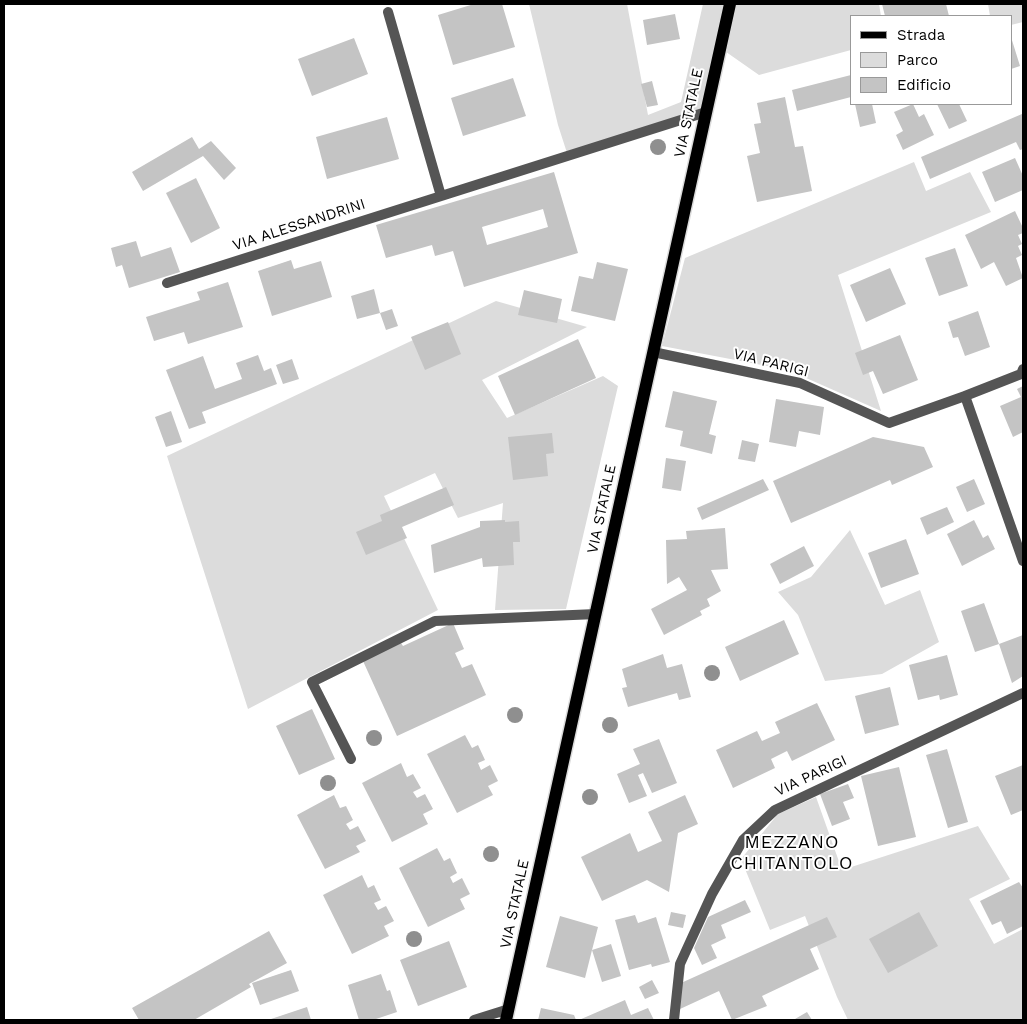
<!DOCTYPE html>
<style>
body{margin:0}
#map{position:relative;width:1027px;height:1024px;overflow:hidden;background:#fff;font-family:"Work Sans",sans-serif}
canvas{display:block}
.frame{position:absolute;inset:0;border:5px solid #000;pointer-events:none}
.legend{position:absolute;left:850px;top:15px;width:162px;height:90px;box-sizing:border-box;background:#fff;border:1px solid #999;margin:0;padding:6px 9px;list-style:none;font-size:15px;color:#000}
.legend li{display:flex;align-items:center;gap:10px;height:25px}
.legend b{width:25px;border:1px solid #999}
</style>
<div id="map">
<canvas width="1027" height="1024"></canvas>
<div class="frame"></div>
<ul class="legend">
<li><b style="height:6px;background:#000"></b>Strada</li>
<li><b style="height:14px;background:#dcdcdc"></b>Parco</li>
<li><b style="height:14px;background:#c4c4c4"></b>Edificio</li>
</ul>
</div>
<script>
const ctx = document.querySelector('canvas').getContext('2d');
ctx.lineJoin = 'round';
function fillPath(path, color) { ctx.fillStyle = color; ctx.fill(path, 'evenodd'); }
const toPath = rows => new Path2D(rows.map(r => 'M' + r).join(''));
function stroke(path, color, width, dash) { ctx.strokeStyle = color; ctx.lineWidth = width; ctx.lineCap = dash ? 'butt' : 'round'; ctx.setLineDash(dash || []); ctx.stroke(path); }
function write(font, color, halo, rows, align = 'center') {
  ctx.font = font + ' "Work Sans",sans-serif'; ctx.lineWidth = 4; ctx.setLineDash([]); ctx.textBaseline = 'middle'; ctx.strokeStyle = halo; ctx.fillStyle = color; for (const [text, x, y, turn = 0] of rows) {
    ctx.save(); ctx.translate(x, y); ctx.rotate((+turn || 0) * Math.PI / 180); ctx.textAlign = isNaN(turn) ? turn : align; if (halo) ctx.strokeText(text, 0, 0); ctx.fillText(text, 0, 0); ctx.restore();
  }
}
const green = toPath([
 [529,4,627,4,648,115,681,102,703,4,879,4,881,16,851,16,851,50,759,75,719,47,706,110,568,156,558,125],
 [988,4,1023,4,1023,22,1011,25,1011,16,990,16],
 [914,162,926,191,970,172,991,212,838,275,881,411,788,370,662,346,685,258],
 [496,301,587,327,482,380,507,418,603,376,618,386,566,609,495,610,503,503,458,518,435,473,384,496,438,610,248,709,167,456],
 [850,530,885,605,920,590,939,642,882,674,825,681,798,615,778,592,811,577],
 [816,797,842,870,978,826,1010,879,969,899,994,944,1023,929,1023,1020,848,1020,837,997,805,916,770,930,741,859,778,814]
]);
const building = toPath([
 [474,4,502,4,515,47,453,65,438,15],
 [882,4,946,4,949,16,885,16],
 [675,14,680,39,647,45,643,20],
 [1011,37,1020,66,1011,69],
 [354,38,368,74,312,96,298,59],
 [851,75,851,97,797,111,792,90],
 [513,78,526,116,463,136,451,98],
 [652,81,658,105,647,107,641,84],
 [785,97,795,147,803,146,812,191,757,202,747,156,760,153,754,124,761,123,757,103],
 [855,104,872,104,876,123,860,127],
 [913,104,919,117,924,114,934,135,903,150,896,135,903,131,894,112],
 [937,104,959,104,967,121,949,129],
 [1022,114,1023,149,1020,150,1016,142,930,179,921,157],
 [387,117,399,159,327,179,316,137],
 [192,137,199,149,211,141,236,168,224,180,203,156,143,191,132,172],
 [1015,158,1023,176,1023,190,995,202,982,172],
 [554,172,578,253,464,287,453,251,435,256,432,245,386,258,376,225],
 [543,209,548,227,487,245,482,227],
 [196,178,220,228,191,243,166,193],
 [1015,211,1023,228,1023,233,1018,235,1022,244,1018,246,1022,255,1016,258,1023,278,1006,286,994,262,981,269,965,235],
 [136,241,141,257,171,247,180,272,129,288,122,265,116,267,111,248],
 [955,248,968,286,939,296,925,258],
 [291,260,294,269,321,261,332,297,272,316,258,271],
 [597,262,628,269,615,321,571,311,579,276,593,279],
 [890,268,906,304,866,322,850,285],
 [228,282,243,327,188,344,184,332,154,341,146,317,200,300,197,292],
 [374,289,380,313,357,319,351,296],
 [524,290,562,299,557,323,518,315],
 [392,309,398,326,386,330,380,313],
 [978,311,990,347,965,356,958,337,953,338,948,322],
 [448,322,461,354,425,370,411,337],
 [900,335,918,380,883,394,873,371,863,375,855,353],
 [578,339,596,378,515,415,498,376],
 [258,355,264,371,271,368,277,384,202,412,206,423,189,429,166,370,203,356,215,389,242,379,236,363],
 [292,359,299,379,283,384,276,365],
 [1023,386,1023,432,1013,437,1000,406,1021,397,1017,389],
 [673,391,717,401,709,434,716,436,712,454,680,446,683,431,665,427],
 [776,399,824,407,820,435,799,431,796,447,769,442],
 [171,411,182,442,166,447,155,417],
 [552,433,554,453,546,454,548,476,513,480,508,437],
 [873,437,924,447,933,467,892,485,890,480,791,523,773,481],
 [742,440,759,444,755,462,738,459],
 [666,458,686,461,681,491,662,488],
 [763,479,769,490,702,520,697,508],
 [974,479,985,504,967,512,956,487],
 [446,487,454,505,402,527,407,538,366,555,356,532,382,521,380,515],
 [947,507,954,522,927,535,920,518],
 [505,520,505,522,519,521,520,542,513,542,514,565,483,567,482,558,434,573,431,545,480,527,480,521],
 [974,520,983,538,988,535,995,549,962,566,947,534],
 [725,528,728,569,711,570,721,591,707,599,710,606,700,611,702,615,664,635,651,609,687,590,679,577,667,584,666,540,687,539,686,531],
 [906,539,919,574,881,588,868,553],
 [804,546,814,566,780,584,770,564],
 [984,603,999,644,975,652,961,611],
 [784,620,799,654,740,681,725,647],
 [453,623,464,649,455,653,462,668,472,664,486,695,397,736,363,661,401,643,403,646],
 [1023,635,1023,676,1012,683,999,644],
 [663,654,667,668,682,664,691,697,679,700,677,693,628,707,622,688,627,687,622,669],
 [947,655,958,695,940,700,939,695,918,700,909,665],
 [890,687,899,725,865,734,855,696],
 [817,703,835,740,792,761,787,751,771,759,775,768,733,788,716,750,757,731,762,741,780,733,775,722],
 [312,709,335,759,299,775,276,726],
 [465,735,472,748,478,745,485,760,478,763,481,770,490,765,498,781,488,786,493,795,457,813,427,754],
 [659,739,677,783,652,793,643,773,638,775,647,796,629,803,617,774,640,764,633,749],
 [947,749,968,822,948,828,926,755],
 [401,763,407,777,413,774,421,788,413,792,417,798,425,794,433,809,423,814,428,824,392,842,362,783],
 [1023,765,1023,810,1011,815,995,776],
 [899,767,916,837,878,846,861,776],
 [848,784,854,798,843,802,850,819,832,826,820,794],
 [334,795,340,808,346,806,353,820,346,824,350,830,358,826,366,841,356,846,360,852,325,869,297,815],
 [685,795,698,824,678,833,669,892,647,880,602,901,581,857,630,833,638,852,662,841,648,812],
 [437,848,444,861,450,858,457,873,450,877,453,883,462,878,470,894,460,899,465,909,428,927,399,868],
 [362,875,368,888,374,885,381,900,374,903,378,910,386,906,394,921,384,926,389,936,352,954,323,895],
 [1019,882,1023,888,1023,926,1007,934,1001,921,992,925,980,901],
 [745,900,751,912,721,925,726,938,711,945,717,958,702,965,694,948,708,917],
 [671,912,686,915,683,928,668,925],
 [919,912,938,946,888,973,869,939],
 [635,915,638,923,656,917,670,962,652,967,651,964,629,970,615,920],
 [560,916,598,927,592,950,611,944,621,976,602,982,592,950,585,978,546,967],
 [827,917,837,937,810,949,819,969,762,996,767,1006,732,1020,719,991,680,1009,681,983],
 [269,931,287,963,249,984,251,987,194,1020,139,1020,132,1008],
 [449,941,467,987,418,1006,400,960],
 [291,970,299,991,260,1005,252,983],
 [381,974,387,991,390,990,397,1012,373,1020,359,1020,348,985],
 [652,980,659,993,645,999,639,987],
 [625,1000,631,1015,648,1008,654,1020,579,1020],
 [307,1007,311,1020,268,1020],
 [541,1008,574,1015,576,1020,538,1020],
 [807,1012,812,1020,796,1020,795,1019]
]);
const minor = toPath([
 [388,12,441,196],
 [167,283,706,112],
 [653,352,800,383,889,423,965,396,1023,561],
 [965,396,1021,374,1023,369],
 [351,759,312,682,435,621,596,614],
 [474,1020,509,1009],
 [674,1020,680,964,712,894,743,840,775,810,1023,693]
]);
const primary = toPath([
 [506,1020,730,4]
]);
const trees = [
 [658,147],
 [712,673],
 [515,715],
 [610,725],
 [374,738],
 [328,783],
 [590,797],
 [491,854],
 [414,939]
];
const streetNames = [
 ["VIA STATALE",689,113,-78],
 ["VIA ALESSANDRINI",299,225,-18],
 ["VIA PARIGI",771,363,14],
 ["VIA STATALE",602,509,-78],
 ["VIA PARIGI",811,776,-25],
 ["VIA STATALE",515,904,-78]
];
const quarterNames = [
 ["MEZZANO",792,843],
 ["CHITANTOLO",792,864]
];
fillPath(green, '#dcdcdc');
fillPath(building, '#c4c4c4');
stroke(primary, '#dbdbdb', 15);
stroke(minor, '#555', 10);
stroke(primary, '#000', 12);
ctx.fillStyle = '#8f8f8f';
for (const [x, y] of trees) { ctx.beginPath(); ctx.arc(x, y, 8, 0, 2 * Math.PI); ctx.fill(); }
write('15px', '#000', '#fff', streetNames);
ctx.letterSpacing = '1px';
write('18px', '#000', '#fff', quarterNames);
ctx.letterSpacing = '0px';
</script>
